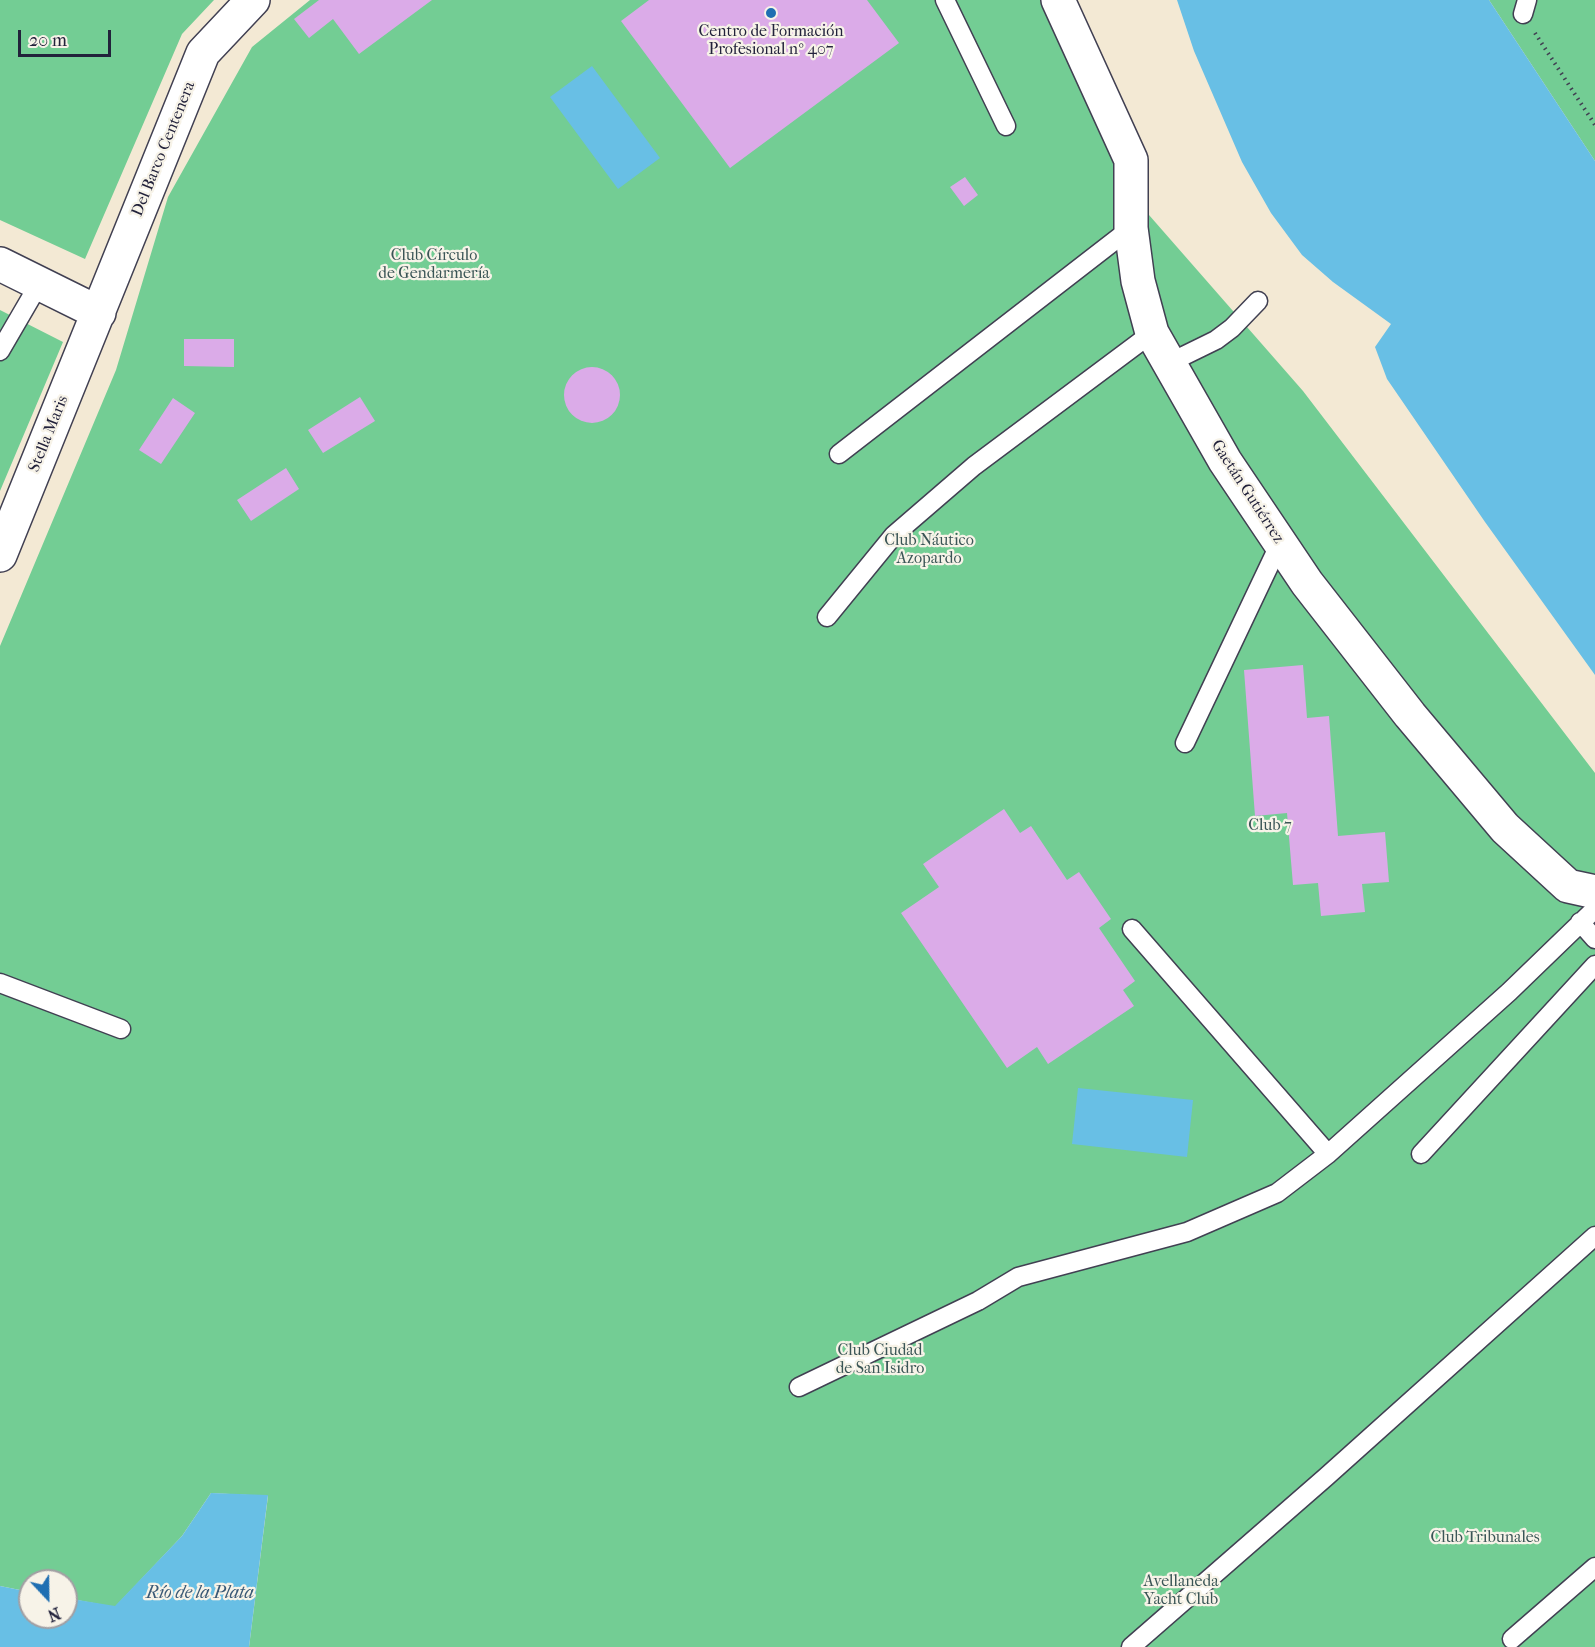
<!DOCTYPE html>
<meta charset="utf-8">
<style>
body{margin:0}
#map{position:relative;width:1595px;height:1647px;overflow:hidden;background:#f3e9d4;font-family:"IM FELL French Canon",serif}
canvas{display:block}
.north{position:absolute;left:18px;top:1569px;width:60px;height:60px;box-sizing:border-box;background:#f7f3e8;border:2px solid #a29fa3;border-radius:50%;rotate:158deg;font-size:16px;font-weight:700;line-height:24px;text-align:center;color:#22223b}
.north::after{content:'';display:block;margin:auto;width:21px;height:27px;background:#1f6fb2;clip-path:polygon(50% 0,100% 100%,50% 72%,0 100%)}
.scale{position:absolute;left:18px;top:30px;width:93px;height:27px;box-sizing:border-box;border:3px solid #22223b;border-top:0;padding-left:8px;font-size:18px;line-height:21px;white-space:nowrap;color:#22223b;-webkit-text-stroke:4px #f7f3e8;paint-order:stroke}
</style>
<div id="map">
<canvas width="1595" height="1647"></canvas>
<div class="north">N</div>
<div class="scale">20 m</div>
</div>
<script>
const ctx = document.querySelector('canvas').getContext('2d');
ctx.lineJoin = 'round';
function fillPath(path, color) { ctx.fillStyle = color; ctx.fill(path, 'evenodd'); }
const toPath = rows => new Path2D(rows.map(r => 'M' + r).join(''));
function stroke(path, color, width, dash) { ctx.strokeStyle = color; ctx.lineWidth = width; ctx.lineCap = dash ? 'butt' : 'round'; ctx.setLineDash(dash || []); ctx.stroke(path); }
function write(font, color, halo, rows, align = 'center') {
  ctx.font = font + ' "IM FELL French Canon",serif'; ctx.lineWidth = 4.5; ctx.setLineDash([]); ctx.textBaseline = 'middle'; ctx.strokeStyle = halo; ctx.fillStyle = color; for (const [text, x, y, turn = 0] of rows) {
    ctx.save(); ctx.translate(x, y); ctx.rotate((+turn || 0) * Math.PI / 180); ctx.textAlign = isNaN(turn) ? turn : align; if (halo) ctx.strokeText(text, 0, 0); ctx.fillText(text, 0, 0); ctx.restore();
  }
}
const green = toPath([
 [0,0,214,0,182,34,85,259,0,220],
 [310,0,1040,0,1135,199,1303,391,1595,773,1595,1647,249,1647,268,1496,211,1493,182,1536,115,1607,66,1598,66,1581,30,1581,30,1592,0,1586,0,646,116,370,168,197,252,47],
 [1489,0,1595,0,1595,161],
 [0,310,63,342,0,491]
]);
const water = toPath([
 [1177,0,1489,0,1595,161,1595,675,1485,522,1387,379,1375,347,1391,324,1333,282,1302,255,1271,213,1242,162,1194,51],
 [592,66,660,158,618,189,550,97],
 [1078,1088,1193,1100,1187,1157,1072,1144],
 [211,1493,268,1495,249,1647,0,1647,0,1586,30,1592,30,1617,66,1617,66,1598,115,1606,182,1536]
]);
const building = toPath([
 [319,0,432,0,359,54,333,19,309,38,294,19],
 [649,0,867,0,899,43,730,168,621,21],
 [965,177,978,195,964,206,950,187],
 [184,339,234,339,234,367,184,366],
 '564 395a28 28 0 1 1 56 0a28 28 0 1 1-56 0Z',
 [360,397,375,421,323,453,308,430],
 [173,398,195,413,161,464,139,450],
 [286,468,299,489,251,521,237,500],
 [1303,665,1307,718,1329,716,1338,836,1385,832,1389,882,1362,884,1365,912,1321,916,1318,883,1293,885,1287,813,1255,816,1244,670],
 [1004,809,1020,833,1031,826,1067,880,1079,872,1111,919,1099,928,1135,981,1123,990,1134,1006,1048,1064,1037,1047,1007,1068,901,913,939,887,923,864]
]);
const path = toPath([
 [1535,33,1595,125]
]);
const lane = toPath([
 [945,0,1006,126],
 [1523,14,1527,0],
 [0,351,39,284],
 [1169,363,1216,340,1232,328,1258,301],
 [839,454,1131,228],
 [827,617,894,535,974,466,1152,333],
 [1185,743,1280,543],
 [1580,922,1595,939],
 [1132,929,1328,1154],
 [0,983,121,1029],
 [1421,1154,1595,965],
 [799,1387,978,1301,1018,1277,1187,1232,1277,1193,1328,1154,1509,992,1595,909],
 [1512,1639,1595,1567],
 [1131,1647,1326,1477,1595,1236]
]);
const street = toPath([
 [1058,0,1131,160,1131,228,1138,281,1152,333,1225,461,1307,583,1410,715,1505,828,1568,886,1595,892],
 [0,264,99,313],
 [0,555,203,53,253,0]
]);
const markers = [
 [771,13,6,"#1f6fb2"]
];
const poiNames = [
 ["Centro de Formación",771,32],
 ["Profesional nº 407",771,50]
];
const streetNames = [
 ["Del Barco Centenera",164,149,-68],
 ["Stella Maris",49,434,-68],
 ["Gaetán Gutiérrez",1247,492,57]
];
const parkNames = [
 ["Club Círculo",434,256],
 ["de Gendarmería",434,274],
 ["Club Náutico",929,541],
 ["Azopardo",929,559],
 ["Club 7",1270,826],
 ["Club Ciudad",880,1351],
 ["de San Isidro",880,1369],
 ["Club Tribunales",1485,1538],
 ["Avellaneda",1181,1582],
 ["Yacht Club",1181,1600]
];
const waterNames = [
 ["Río de la Plata",200,1594]
];
fillPath(green, '#73cd94');
fillPath(water, '#68bfe5');
fillPath(building, '#dbabe8');
stroke(lane, '#414052', 21);
stroke(street, '#414052', 36);
stroke(path, '#414052', 4, [1.5, 4.5]);
stroke(lane, '#fff', 18);
stroke(street, '#fff', 33);
for (const [x, y, r, color] of markers) { const dot = new Path2D(); dot.arc(x, y, r, 0, 2 * Math.PI); ctx.fillStyle = color; ctx.fill(dot); stroke(dot, '#f7f3e8', 2); }
write('16px', '#22223b', '#f7f3e8', poiNames);
write('16px', '#22223b', '#f7f3e8', streetNames);
write('16px', '#3a5556', '#f7f3e8', parkNames);
write('italic 18px', '#3a5976', '#f7f3e8', waterNames);
</script>
